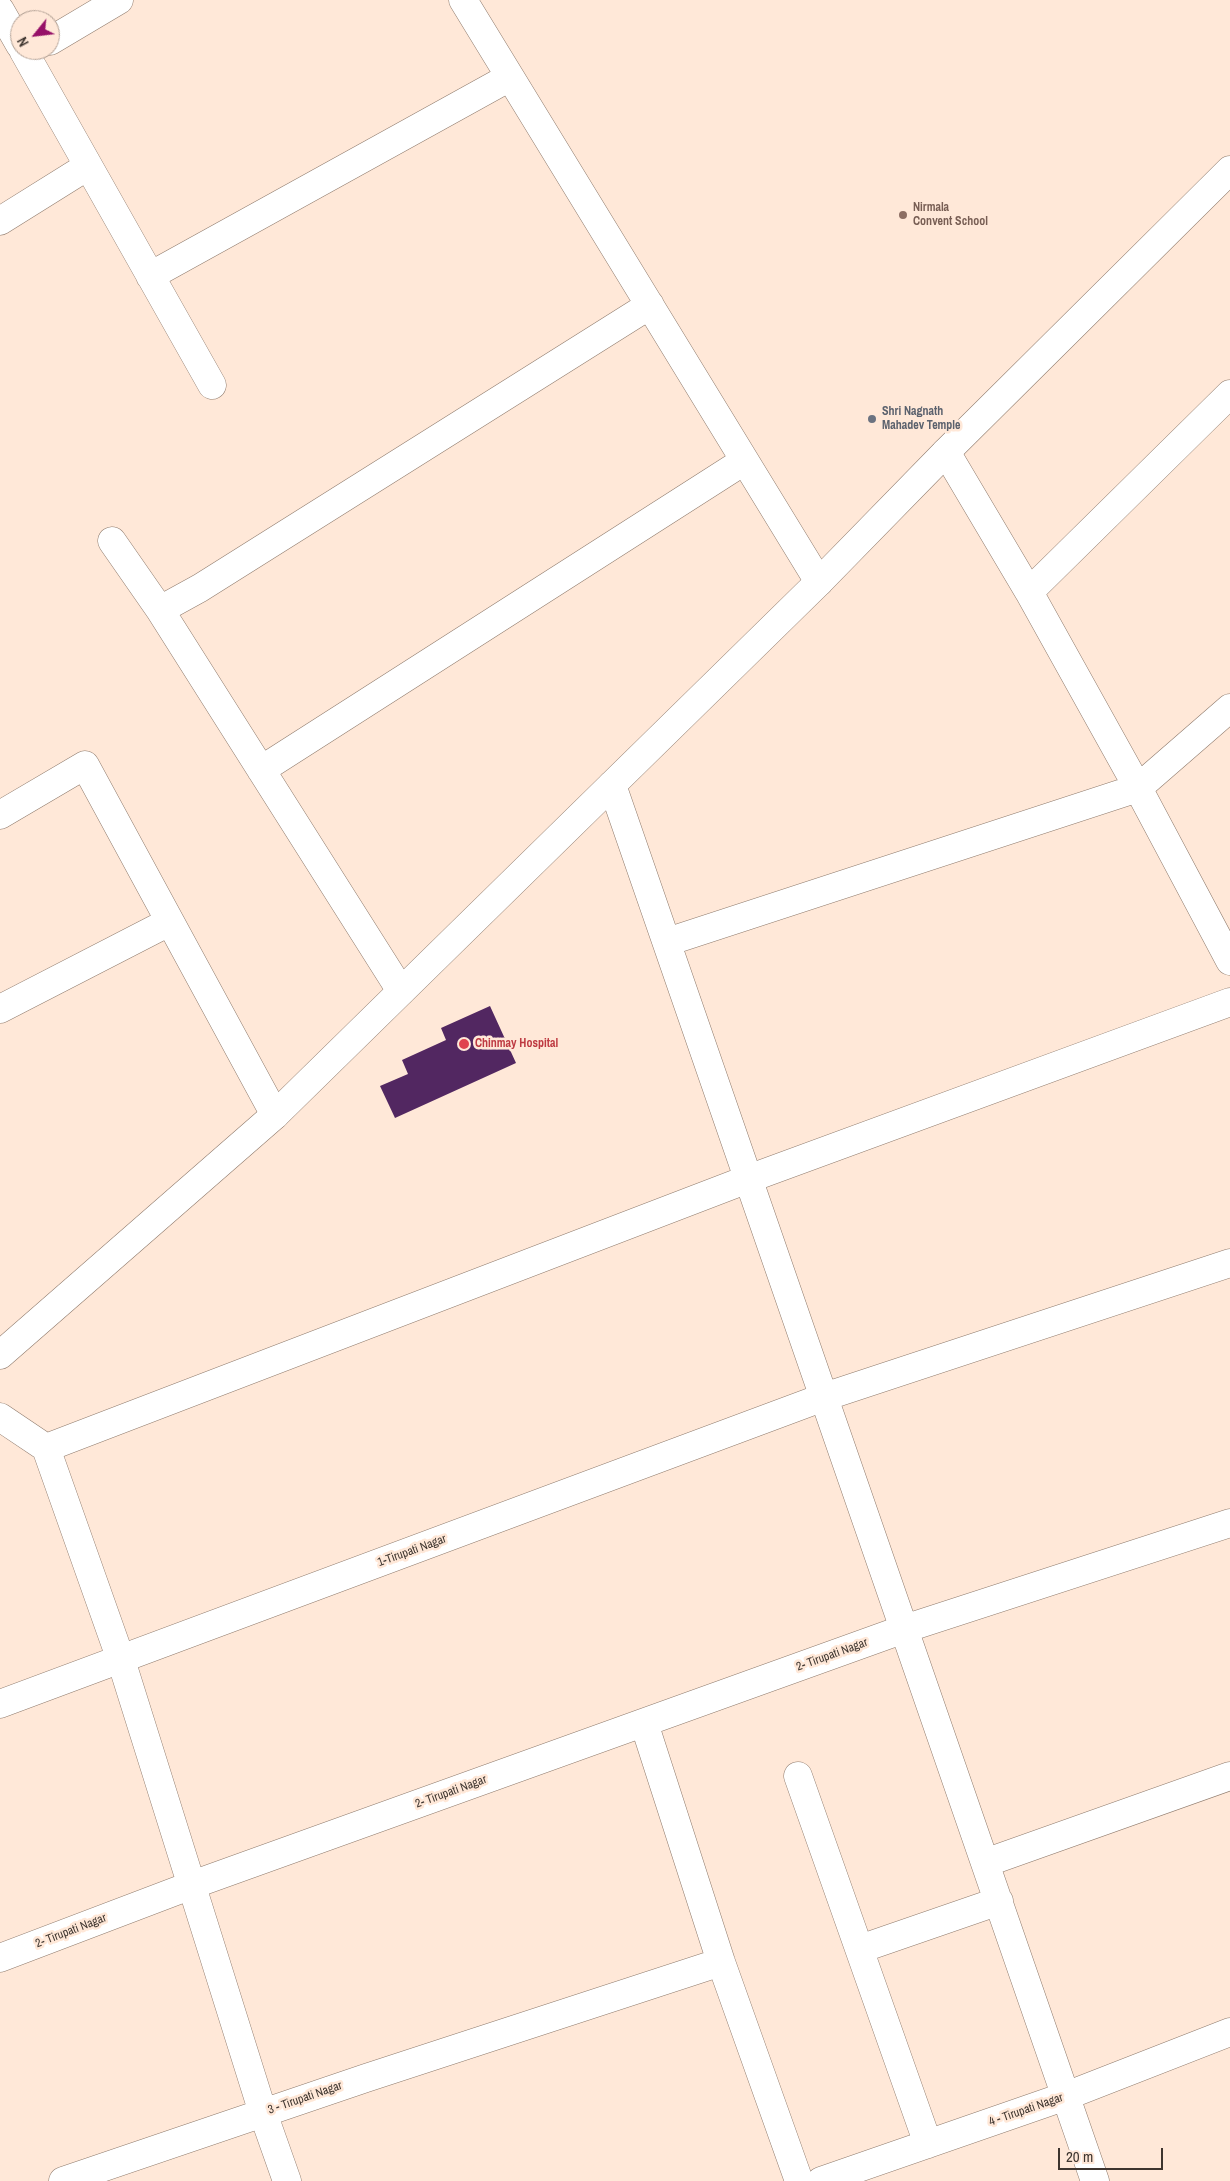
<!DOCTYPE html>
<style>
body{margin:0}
#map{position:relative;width:1230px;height:2181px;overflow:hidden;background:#ffe8d8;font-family:"Archivo Narrow",sans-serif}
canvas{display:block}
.north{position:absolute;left:10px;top:10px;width:50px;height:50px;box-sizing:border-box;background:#ffe8d8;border:1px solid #b2a094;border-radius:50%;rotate:241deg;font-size:14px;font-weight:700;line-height:20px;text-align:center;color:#3e352f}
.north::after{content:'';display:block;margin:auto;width:18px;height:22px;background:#961168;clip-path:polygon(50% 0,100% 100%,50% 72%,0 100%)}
.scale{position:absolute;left:1058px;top:2148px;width:105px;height:22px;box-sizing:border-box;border:2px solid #3e352f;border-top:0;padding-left:6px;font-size:15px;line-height:18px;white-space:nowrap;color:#3e352f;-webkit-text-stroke:4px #ffe8d8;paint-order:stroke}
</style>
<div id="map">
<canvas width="1230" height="2181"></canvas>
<div class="north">N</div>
<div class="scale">20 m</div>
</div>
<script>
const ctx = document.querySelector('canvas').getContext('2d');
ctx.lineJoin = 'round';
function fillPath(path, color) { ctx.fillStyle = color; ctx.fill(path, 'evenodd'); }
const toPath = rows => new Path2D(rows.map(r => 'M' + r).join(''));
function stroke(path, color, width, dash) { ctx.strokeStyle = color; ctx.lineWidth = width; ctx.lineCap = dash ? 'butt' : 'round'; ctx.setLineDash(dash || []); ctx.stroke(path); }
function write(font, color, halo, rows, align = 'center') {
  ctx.font = font + ' "Archivo Narrow",sans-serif'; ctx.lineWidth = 5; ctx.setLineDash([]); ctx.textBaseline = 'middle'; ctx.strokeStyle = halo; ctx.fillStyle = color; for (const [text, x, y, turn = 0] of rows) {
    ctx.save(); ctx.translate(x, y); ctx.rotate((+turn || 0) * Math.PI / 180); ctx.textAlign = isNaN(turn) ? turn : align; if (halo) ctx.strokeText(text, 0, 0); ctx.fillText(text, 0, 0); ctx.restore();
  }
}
const building = toPath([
 [490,1006,516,1063,395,1118,380,1086,408,1074,402,1060,446,1040,441,1028]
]);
const street = toPath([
 [463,0,819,582],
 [0,10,20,45],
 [50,41,119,0],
 [23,50,212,385],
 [0,221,88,166],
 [150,276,510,77],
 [946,452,1029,592,1138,788,1230,961],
 [112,541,160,610],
 [1029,592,1230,394],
 [261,770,744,461],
 [612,785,1095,2181],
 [0,815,85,765,275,1115],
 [667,942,1138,788,1230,708],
 [401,991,160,610,200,588,650,305],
 [0,1009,169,922],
 [0,1417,46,1448,121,1660,263,2113,287,2181],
 [46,1448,748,1179,1230,1002],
 [0,1704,824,1397,1230,1263],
 [644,1723,721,1962,799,2181],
 [798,1776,928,2144],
 [985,1863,1230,1776],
 [860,1949,999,1901],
 [0,1958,192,1885,904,1629,1230,1523],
 [63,2181,366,2078,721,1962],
 [821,2181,1066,2096,1230,2032]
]);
const secondary = toPath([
 [0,1355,275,1115,819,582,946,452,1230,170]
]);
const markers = [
 [903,215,5,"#8d6e63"],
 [872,419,5,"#6b7280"],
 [464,1044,6,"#e0444e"]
];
const educationNames = [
 ["Nirmala",913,208],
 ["Convent School",913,222]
];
const worshipNames = [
 ["Shri Nagnath",882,412],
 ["Mahadev Temple",882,426]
];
const healthNames = [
 ["Chinmay Hospital",475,1044]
];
const streetNames = [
 ["1-Tirupati Nagar",412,1551,-20],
 ["2- Tirupati Nagar",832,1655,-20],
 ["2- Tirupati Nagar",451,1792,-20],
 ["2- Tirupati Nagar",71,1931,-21],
 ["3 - Tirupati Nagar",305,2098,-19],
 ["4 - Tirupati Nagar",1026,2110,-19]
];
fillPath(building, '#522761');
stroke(street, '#8f7b6d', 29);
stroke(secondary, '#8f7b6d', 29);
stroke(street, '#fff', 28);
stroke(secondary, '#fff', 28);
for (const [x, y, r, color] of markers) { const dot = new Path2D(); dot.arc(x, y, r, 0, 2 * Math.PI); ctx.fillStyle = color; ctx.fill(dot); stroke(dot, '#ffe8d8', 2); }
write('bold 12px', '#785e54', '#ffe8d8', educationNames, 'left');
write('bold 12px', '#5b616d', '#ffe8d8', worshipNames, 'left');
write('bold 12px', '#be3a42', '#ffe8d8', healthNames, 'left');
write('12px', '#3e352f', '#ffe8d8', streetNames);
</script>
